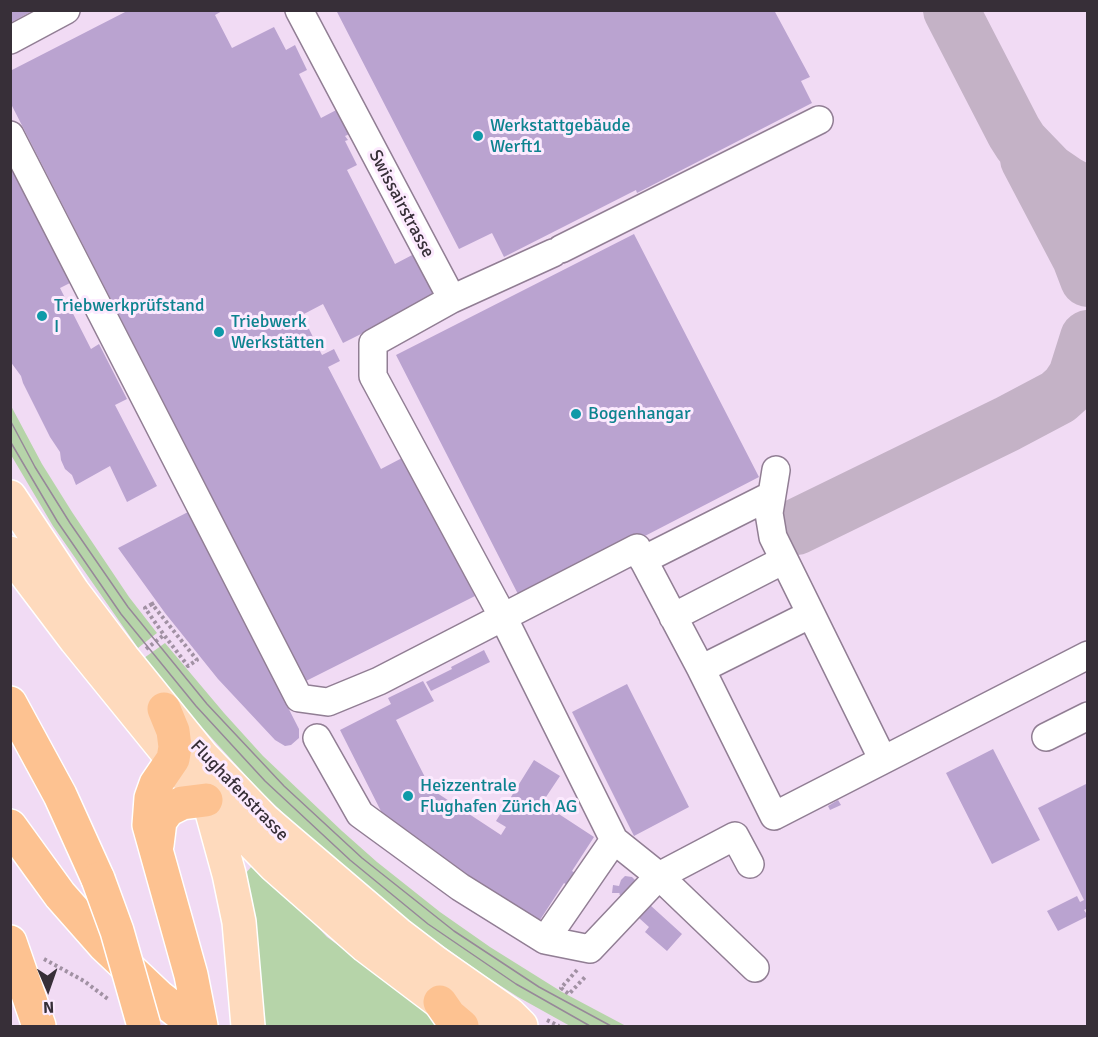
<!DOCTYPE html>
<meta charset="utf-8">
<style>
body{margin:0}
#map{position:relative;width:1098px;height:1037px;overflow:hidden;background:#f1dbf4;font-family:Signika,sans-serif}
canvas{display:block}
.frame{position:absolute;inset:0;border:12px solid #372f38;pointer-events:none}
.north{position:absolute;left:18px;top:959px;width:60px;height:60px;-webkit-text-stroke:4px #fceafe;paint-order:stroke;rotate:178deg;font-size:16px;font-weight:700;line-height:24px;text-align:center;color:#372f38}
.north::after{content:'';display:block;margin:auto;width:21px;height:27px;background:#372f38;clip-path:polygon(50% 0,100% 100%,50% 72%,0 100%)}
</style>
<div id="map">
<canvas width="1098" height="1037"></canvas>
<div class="frame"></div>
<div class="north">N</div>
</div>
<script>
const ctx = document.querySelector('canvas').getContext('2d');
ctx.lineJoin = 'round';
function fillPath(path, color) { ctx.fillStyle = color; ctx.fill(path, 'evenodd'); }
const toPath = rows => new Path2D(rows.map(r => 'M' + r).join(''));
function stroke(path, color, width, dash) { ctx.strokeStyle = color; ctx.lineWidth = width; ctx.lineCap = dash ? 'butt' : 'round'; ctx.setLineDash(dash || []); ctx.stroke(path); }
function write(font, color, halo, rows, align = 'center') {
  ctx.font = font + ' Signika,sans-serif'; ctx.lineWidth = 6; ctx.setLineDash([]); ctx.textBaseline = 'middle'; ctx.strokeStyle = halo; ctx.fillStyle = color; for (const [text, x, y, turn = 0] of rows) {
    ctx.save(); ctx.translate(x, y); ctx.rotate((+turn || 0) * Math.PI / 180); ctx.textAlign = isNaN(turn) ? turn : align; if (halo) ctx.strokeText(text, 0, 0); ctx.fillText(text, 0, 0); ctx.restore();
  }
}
const green = toPath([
 [10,404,42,464,72,512,129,597,157,633,138,648,53,526,11,455],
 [165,643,224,713,263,756,342,831,377,862,440,912,490,947,562,992,626,1026,570,1026,518,997,482,974,403,917,313,841,260,791,176,699,144,658],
 [252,866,255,866,284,892,327,937,448,1026,261,1026,245,874]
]);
const taxiway = toPath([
 [951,10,1014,132,1021,143,1048,171,1067,184,1088,195],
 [1028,159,1080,258,1088,279],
 [796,527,1007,424,1058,397,1068,388,1076,376,1088,338]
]);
const building = toPath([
 [10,10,34,10,10,23],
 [129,10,224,10,215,15,232,48,274,27,286,50,295,45,307,70,299,74,321,118,342,107,354,132,345,136,348,140,345,141,357,165,347,170,395,264,416,253,437,296,343,343,323,304,302,315,322,355,334,349,340,361,328,367,381,469,402,458,409,471,411,470,475,596,306,681,10,102,10,71],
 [336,10,774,10,810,77,801,81,812,103,637,193,636,190,504,257,492,233,459,249],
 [10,161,72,282,60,288,91,349,99,344,127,399,115,405,157,486,127,502,110,466,76,485,72,475,65,469,61,460,60,452,50,437,23,383,21,376,10,361],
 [634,234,759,477,521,600,396,355],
 [188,512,299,729,299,738,291,745,285,746,275,740,218,679,165,613,118,548],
 [484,650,490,662,431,691,426,682,452,669,451,667],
 [423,681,434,701,396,720,431,789,501,835,506,827,496,821,534,760,560,776,542,803,594,837,572,871,580,876,571,888,564,883,538,923,471,880,472,879,468,878,389,827,340,730,391,704,388,698],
 [627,684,689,807,634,836,572,712],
 [993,749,1040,840,992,864,946,773],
 [1088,783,1088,908,1084,910,1088,916,1058,931,1047,911,1077,896,1080,902,1084,900,1038,808],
 [838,800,841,805,830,810,828,806],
 [625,876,632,877,636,881,624,898,619,894,620,893,612,893,613,885,619,886,621,880],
 [650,905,682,934,667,951,645,932,649,927,639,918]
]);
const path = toPath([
 [152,604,145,608,164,635],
 [146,649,164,635,188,666,197,660,152,604,156,602],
 [44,959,84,981,108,999],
 [577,970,561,988,569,994,586,976],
 [547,1020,559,1026]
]);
const minor = toPath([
 [299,10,452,299,553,253],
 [10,40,66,10],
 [10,135,299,698,328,702,379,681,637,548,701,669,774,816,1088,655],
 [561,249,819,120],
 [452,299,373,343,373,376,503,617,614,840,659,876,735,836,750,864],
 [776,470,769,513,773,537,883,760],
 [643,560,770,496],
 [673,617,784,560],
 [701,669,811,614],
 [1046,737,1088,716],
 [317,738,360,814,460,887,545,940,614,840],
 [545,940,590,949,659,876,755,968]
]);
const major = toPath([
 [10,497,73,592,123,658,203,757,264,820,298,849,398,934,436,963,509,1014,521,1026],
 [10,553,76,640,210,805,233,823,274,865,366,946,440,1002,455,1006,484,1026],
 [210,805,229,874,239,922,248,1026]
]);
const highway = toPath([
 [10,703,60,795,98,879],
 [164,709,173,731,175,747,173,759,156,784,151,798,149,825,191,975,201,1026],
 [10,826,60,895,105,946,159,997,196,1026],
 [157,845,160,821,168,810,182,803,206,800],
 [10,942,39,1026],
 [440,1002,449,1015,462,1026]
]);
const tram = toPath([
 [10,420,35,467,70,523,128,607,207,704,284,786,362,858,454,931,539,987,611,1026],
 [10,441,57,521,121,614,196,706,265,781,350,860,428,924,516,984,590,1026]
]);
const highwayBridge = toPath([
 [98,879,117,931,144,1026]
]);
const markers = [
 [478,136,6,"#0f9aa8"],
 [42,316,6,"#0f9aa8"],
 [219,332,6,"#0f9aa8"],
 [576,414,6,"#0f9aa8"],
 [408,796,6,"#0f9aa8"]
];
const cultureNames = [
 ["Werkstattgebäude",490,126],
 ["Werft1",490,147],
 ["Triebwerkprüfstand",54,306],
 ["I",54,327],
 ["Triebwerk",231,322],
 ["Werkstätten",231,343],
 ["Bogenhangar",588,414],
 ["Heizzentrale",420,786],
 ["Flughafen Zürich AG",420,807]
];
const streetNames = [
 ["Swissairstrasse",401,204,62],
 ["Flughafenstrasse",239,791,46]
];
fillPath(green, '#b6d4a9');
stroke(taxiway, '#c4b2c6', 56);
fillPath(building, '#baa3d0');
stroke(minor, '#917e94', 30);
stroke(major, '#fff', 36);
stroke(highway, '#fff', 36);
stroke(path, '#a191a3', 4, [3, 3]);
stroke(minor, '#fff', 27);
stroke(major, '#fedabd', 33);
stroke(highway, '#fdc291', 33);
stroke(tram, '#978899', 1.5);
stroke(highwayBridge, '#fff', 36, []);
stroke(highwayBridge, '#fdc291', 33);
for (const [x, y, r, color] of markers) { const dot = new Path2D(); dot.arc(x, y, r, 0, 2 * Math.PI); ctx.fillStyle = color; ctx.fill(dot); stroke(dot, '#fceafe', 2); }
write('18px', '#0d838f', '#fceafe', cultureNames, 'left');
write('18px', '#372f38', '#fceafe', streetNames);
</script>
